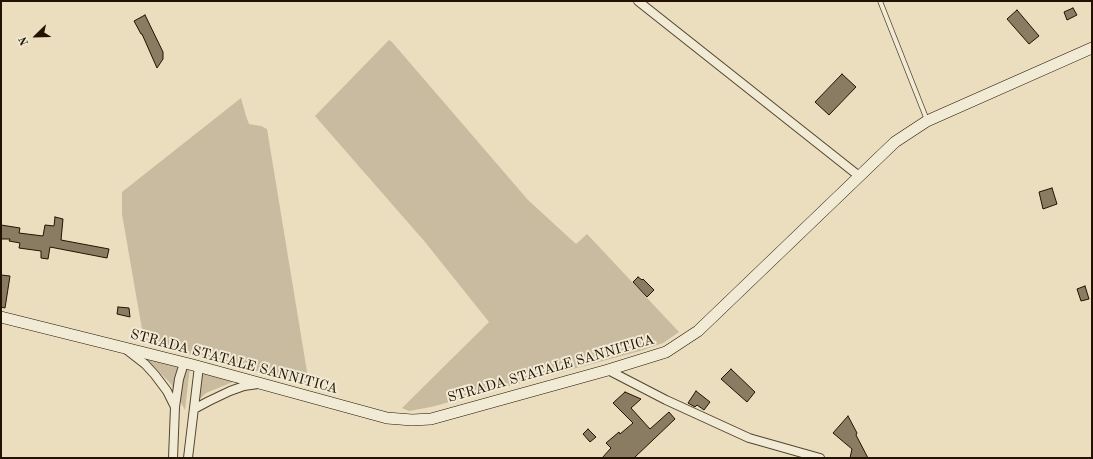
<!DOCTYPE html>
<style>
body{margin:0}
#map{position:relative;width:1093px;height:459px;overflow:hidden;background:#eadebf;font-family:"Old Standard TT",serif}
canvas{display:block}
.frame{position:absolute;inset:0;border:2px solid #231200;pointer-events:none}
.north{position:absolute;left:16px;top:16px;width:40px;height:40px;-webkit-text-stroke:3px #f1ead5;paint-order:stroke;rotate:247deg;font-size:11px;font-weight:700;line-height:16px;text-align:center;color:#231200}
.north::after{content:'';display:block;margin:auto;width:14px;height:18px;background:#231200;clip-path:polygon(50% 0,100% 100%,50% 72%,0 100%)}
</style>
<div id="map">
<canvas width="1093" height="459"></canvas>
<div class="frame"></div>
<div class="north">N</div>
</div>
<script>
const ctx = document.querySelector('canvas').getContext('2d');
ctx.lineJoin = 'round';
function fillPath(path, color) { ctx.fillStyle = color; ctx.fill(path, 'evenodd'); }
const toPath = rows => new Path2D(rows.map(r => 'M' + r).join(''));
function stroke(path, color, width, dash) { ctx.strokeStyle = color; ctx.lineWidth = width; ctx.lineCap = dash ? 'butt' : 'round'; ctx.setLineDash(dash || []); ctx.stroke(path); }
function write(font, color, halo, rows, align = 'center') {
  ctx.font = font + ' "Old Standard TT",serif'; ctx.lineWidth = 4; ctx.setLineDash([]); ctx.textBaseline = 'middle'; ctx.strokeStyle = halo; ctx.fillStyle = color; for (const [text, x, y, turn = 0] of rows) {
    ctx.save(); ctx.translate(x, y); ctx.rotate((+turn || 0) * Math.PI / 180); ctx.textAlign = isNaN(turn) ? turn : align; if (halo) ctx.strokeText(text, 0, 0); ctx.fillText(text, 0, 0); ctx.restore();
  }
}
const green = toPath([
 [389,40,392,42,528,200,576,244,587,234,679,332,663,343,640,351,431,407,409,411,402,408,489,322,425,242,315,116],
 [241,98,246,116,249,124,261,126,267,129,309,384,152,345,147,342,143,335,122,214,122,192],
 [143,355,190,367,185,410,171,384],
 [195,368,240,379,206,393,189,410]
]);
const building = toPath([
 [1073,8,1077,15,1067,20,1064,12,1073,8],
 [1017,10,1039,36,1029,44,1007,19,1017,10],
 [145,15,163,52,163,59,157,68,142,34,141,34,134,21,145,15],
 [842,74,856,87,829,115,815,102,842,74],
 [1052,188,1057,204,1043,209,1039,192,1052,188],
 [55,217,63,219,61,240,109,249,107,258,50,247,48,259,41,258,41,251,19,248,20,243,9,241,10,239,1,239,1,225,20,228,19,233,43,236,45,225,54,226,55,217],
 [1,275,10,276,5,308,1,307,1,275],
 [638,277,642,280,643,279,654,290,647,297,633,282,638,277],
 [1085,286,1089,299,1081,301,1077,289,1085,286],
 [118,307,129,308,130,317,117,314,118,307],
 [731,369,755,392,747,402,721,379,731,369],
 [696,391,710,402,704,410,697,405,695,407,688,403,696,391],
 [625,392,641,399,631,408,650,429,669,412,675,419,634,458,602,458,611,448,606,443,619,432,620,434,633,423,613,403,625,392],
 [848,416,857,433,856,435,868,458,850,458,852,449,833,433,848,416],
 [588,429,596,437,590,442,583,434,588,429]
]);
const lane = toPath([
 [880,1,927,120]
]);
const street = toPath([
 [638,1,859,176],
 [127,350,145,364,155,375,167,391,175,407],
 [608,370,666,400,749,438,820,458],
 [194,409,209,401,230,391,244,386,258,384],
 [173,458,175,407,179,379,184,363],
 [188,458,199,366]
]);
const secondary = toPath([
 [1,317,193,365,387,418,412,420,431,419,608,370,666,352,698,331,895,142,927,121,1092,48]
]);
const streetNames = [
 ["STRADA STATALE SANNITICA",234,362,15],
 ["STRADA STATALE SANNITICA",551,369,-16]
];
fillPath(green, '#c8bb9f');
fillPath(building, '#8a7c63');
stroke(building, '#231200', 1);
stroke(lane, '#554530', 5.5);
stroke(street, '#554530', 10);
stroke(secondary, '#231200', 12);
stroke(lane, '#f1ead5', 4);
stroke(street, '#f1ead5', 8);
stroke(secondary, '#f1ead5', 11);
write('14px', '#231200', '#f1ead5', streetNames);
</script>
